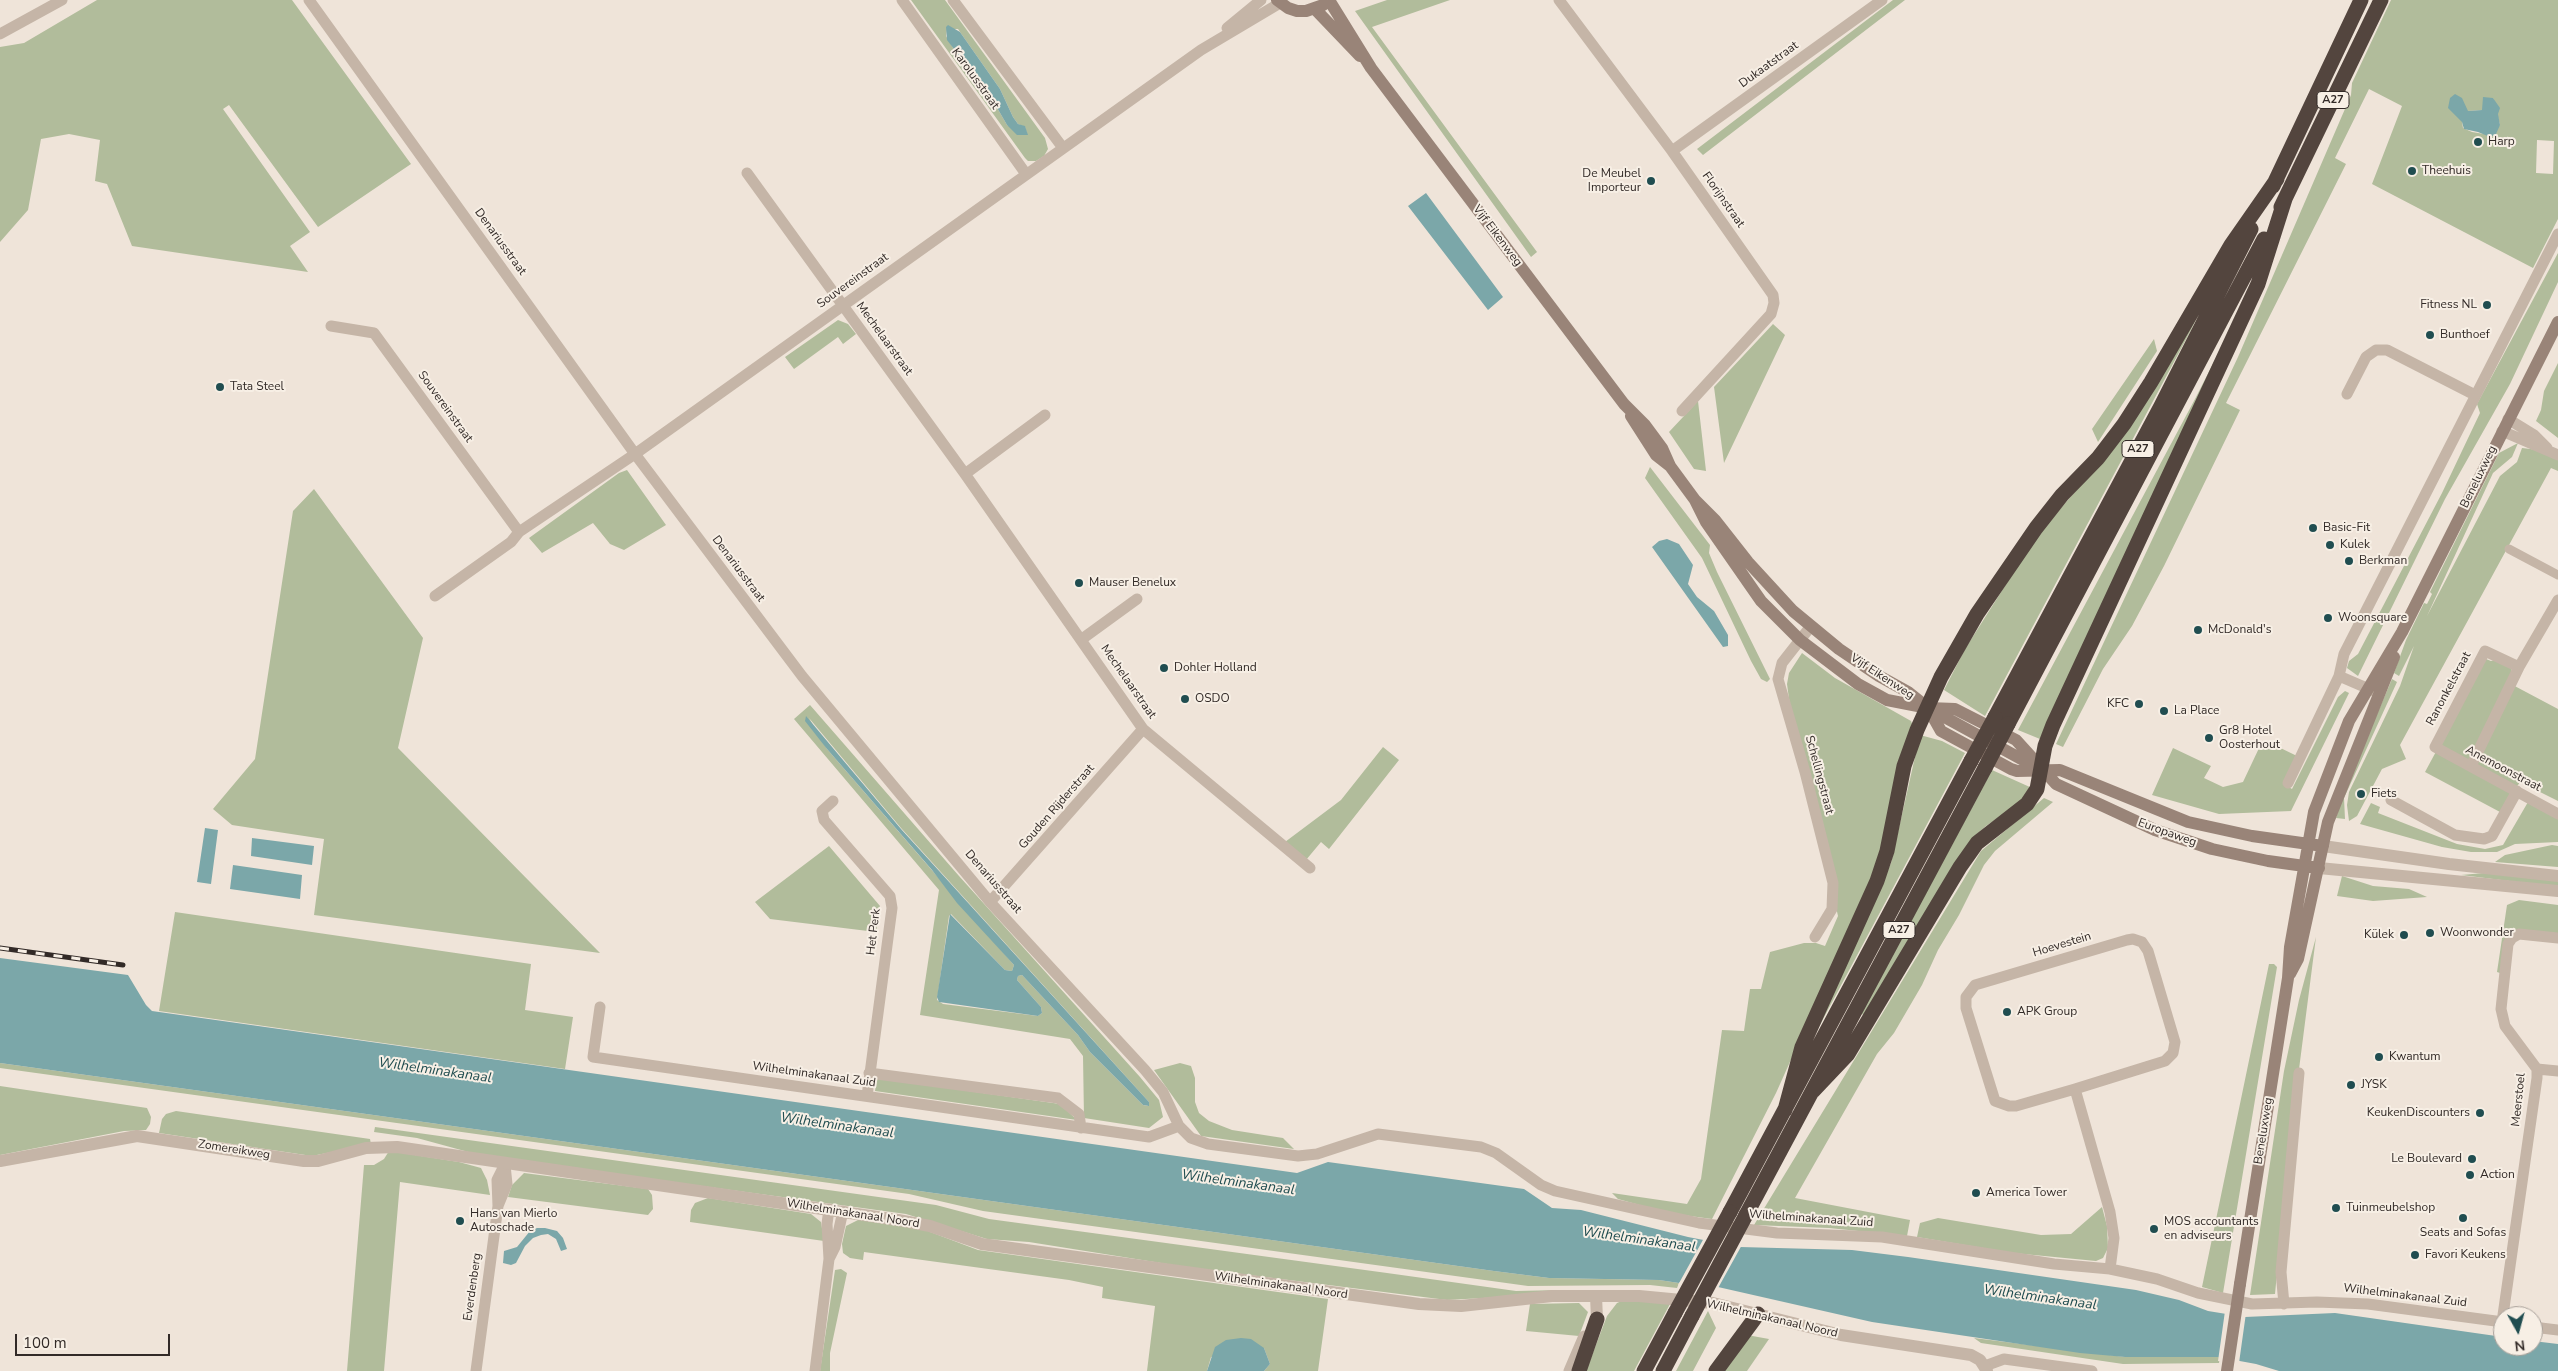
<!DOCTYPE html>
<meta charset="utf-8">
<style>
body{margin:0}
#map{position:relative;width:2558px;height:1371px;overflow:hidden;background:#efe4d9;font-family:"Nunito Sans",sans-serif}
canvas{display:block}
.north{position:absolute;left:2493px;top:1306px;width:50px;height:50px;box-sizing:border-box;background:#f7efe5;border:1px solid #a8a099;border-radius:50%;rotate:173deg;font-size:14px;font-weight:700;line-height:20px;text-align:center;color:#322a27}
.north::after{content:'';display:block;margin:auto;width:18px;height:22px;background:#204d50;clip-path:polygon(50% 0,100% 100%,50% 72%,0 100%)}
.scale{position:absolute;left:15px;top:1334px;width:155px;height:22px;box-sizing:border-box;border:2px solid #322a27;border-top:0;padding-left:6px;font-size:15px;line-height:18px;white-space:nowrap;color:#322a27;-webkit-text-stroke:4px #f7efe5;paint-order:stroke}
</style>
<div id="map">
<canvas width="2558" height="1371"></canvas>
<div class="north">N</div>
<div class="scale">100 m</div>
</div>
<script>
const ctx = document.querySelector('canvas').getContext('2d');
ctx.lineJoin = 'round';
function fillPath(path, color) { ctx.fillStyle = color; ctx.fill(path, 'evenodd'); }
const toPath = rows => new Path2D(rows.map(r => 'M' + r).join(''));
function stroke(path, color, width, dash) { ctx.strokeStyle = color; ctx.lineWidth = width; ctx.lineCap = dash ? 'butt' : 'round'; ctx.setLineDash(dash || []); ctx.stroke(path); }
function write(font, color, halo, rows, align = 'center') {
  ctx.font = font + ' "Nunito Sans",sans-serif'; ctx.lineWidth = 4; ctx.setLineDash([]); ctx.textBaseline = 'middle'; ctx.strokeStyle = halo; ctx.fillStyle = color; for (const [text, x, y, turn = 0] of rows) {
    ctx.save(); ctx.translate(x, y); ctx.rotate((+turn || 0) * Math.PI / 180); ctx.textAlign = isNaN(turn) ? turn : align; if (halo) ctx.strokeText(text, 0, 0); ctx.fillText(text, 0, 0); ctx.restore();
  }
}
const green = toPath([
 [97,0,292,0,411,164,318,227,229,105,223,109,310,232,290,246,308,272,132,246,107,184,95,181,100,140,69,134,41,139,28,210,0,242,0,47,24,43],
 [911,0,945,0,1045,138,1048,149,1044,156,1036,161,1028,161,1025,158],
 [947,29,958,29,960,32,1000,89,1013,117,1018,124,1025,127,1027,134,1022,134,1007,125,992,99,959,58,946,36],
 [1387,0,1450,0,1372,27,1537,252,1531,257,1355,11],
 [1893,0,1905,0,1703,155,1697,149],
 [2391,0,2558,0,2558,219,2533,268,2372,184,2402,106,2369,89,2335,158,2346,164,2226,403,2240,410,2164,566,2132,626,2103,669,2063,747,2056,744,2238,357,2351,95,2352,83],
 [2493,98,2500,125,2484,134,2472,132,2463,128,2462,122,2468,111,2483,110],
 [2537,140,2554,141,2553,174,2536,173],
 [2558,253,2558,282,2510,384,2445,499,2358,676,2347,668,2349,661,2358,654,2442,493,2480,413,2477,404],
 [2212,286,2191,330,1985,716,1944,690,1965,649,2036,537,2080,486],
 [838,320,848,324,856,334,843,344,838,337,794,369,785,357],
 [1773,324,1785,335,1724,463,1714,387],
 [2154,339,2157,351,2098,442,2092,429],
 [2225,340,2040,739,2018,730,2195,399],
 [2558,363,2558,438,2536,421,2541,410,2544,391],
 [1698,401,1706,471,1694,469,1669,432],
 [2518,443,2512,457,2493,473,2427,616,2500,476,2517,462,2522,448,2539,450,2558,460,2558,471,2551,468,2400,745,2406,759,2382,769,2357,816,2349,821,2347,805,2349,792,2400,686,2414,646,2399,676,2394,673,2406,640,2424,603,2427,604,2432,594,2430,592,2499,453],
 [1650,467,1710,545,1709,553,1717,572,1770,679,1767,682,1761,679,1751,661,1702,558,1645,478],
 [627,470,666,525,624,550,610,544,593,523,542,553,529,538,619,473],
 [314,489,423,638,398,748,600,953,314,915,324,839,232,825,213,809,255,759,293,511],
 [1802,653,1835,678,1911,721,1913,726,1877,868,1776,1093,1712,1219,1668,1213,1618,1199,1612,1193,1687,1204,1701,1179,1722,1030,1744,1031,1750,989,1761,989,1770,952,1804,943,1816,943,1825,946,1838,916,1789,699,1787,684,1789,673],
 [2486,659,2491,661,2498,659,2512,667,2509,683,2558,709,2558,801,2520,782,2500,812,2425,772],
 [2392,679,2397,682,2344,798,2345,819,2336,818,2345,789],
 [2345,691,2349,693,2291,811,2219,814,2152,795,2173,748,2211,766,2204,778,2223,787,2243,782,2260,746,2266,741,2297,756,2283,783,2292,789,2338,697],
 [810,705,959,876,1140,1077,1159,1100,1163,1117,1149,1128,1084,1118,1083,1056,1070,1039,920,1015,939,890,794,719],
 [809,718,901,828,1149,1102,1148,1106,1143,1105,1090,1052,1078,1035,1022,975,1018,976,1017,980,1041,1007,1042,1013,1038,1016,943,1004,937,1000,949,916,951,914,1005,970,1012,971,1014,965,827,749],
 [1920,735,1942,741,1965,753,1814,1036,1891,863],
 [1383,747,1399,760,1329,849,1321,842,1306,860,1285,842,1341,800],
 [1992,770,2032,788,2018,804,1986,826,1977,834,1864,1015,1861,1014],
 [2044,798,2053,802,1995,851,1984,865,1959,915,1938,950,1922,985,1894,1033,1877,1054,1795,1198,1910,1220,1907,1236,1829,1228,1754,1225,1981,851],
 [2528,802,2558,817,2558,842,2515,844,2497,852,2471,852,2442,847,2360,824,2371,803,2380,807,2378,813,2457,844,2485,849,2503,845],
 [2552,845,2558,846,2558,867,2495,862,2505,855],
 [829,846,880,906,876,932,770,919,755,902],
 [2484,873,2558,876,2558,887,2461,875],
 [2342,876,2373,886,2409,889,2427,897,2373,901,2337,896],
 [2519,900,2558,905,2558,935,2520,930,2500,973,2497,972,2507,905],
 [175,912,531,964,525,1010,573,1017,565,1069,159,1011],
 [2316,937,2289,1147,2275,1294,2250,1295,2284,1071,2299,1000],
 [2269,964,2274,964,2277,967,2223,1293,2202,1287],
 [0,1063,1494,1271,1549,1278,1659,1280,1679,1283,1677,1288,1650,1285,1528,1286,983,1211,909,1194,0,1068],
 [1180,1063,1191,1066,1195,1078,1195,1102,1199,1113,1209,1121,1232,1130,1283,1138,1294,1149,1201,1136,1154,1070],
 [877,1078,1060,1104,1077,1120,875,1091],
 [0,1086,147,1108,151,1117,150,1124,146,1130,124,1131,0,1155],
 [176,1111,370,1139,371,1144,312,1156,159,1133,162,1119,166,1114],
 [375,1127,936,1205,989,1219,1387,1273,1516,1291,1561,1290,1502,1297,1447,1300,1186,1267,1029,1242,987,1239,906,1214,483,1156,417,1138,374,1132],
 [389,1151,459,1162,481,1168,487,1180,490,1195,400,1182,384,1371,347,1371,364,1165,374,1165,384,1159],
 [524,1173,648,1189,652,1195,653,1209,648,1215,508,1197,512,1185],
 [708,1198,811,1214,821,1222,824,1241,690,1222,691,1210,695,1203],
 [2102,1207,2107,1226,2108,1248,2103,1258,2096,1261,2013,1253,1917,1237,1920,1223,1938,1218,2041,1235,2071,1234],
 [860,1219,925,1230,978,1250,1328,1299,1318,1371,1264,1371,1270,1364,1264,1348,1211,1357,1207,1371,1147,1371,1155,1306,1102,1298,1103,1287,1069,1280,864,1252,863,1260,850,1258,843,1253,842,1244,846,1226],
 [841,1269,847,1273,830,1353,830,1371,820,1371,835,1270],
 [1624,1300,1670,1304,1634,1371,1586,1371,1607,1316,1617,1303],
 [1579,1303,1588,1312,1579,1336,1526,1331,1530,1304],
 [1708,1311,1716,1328,1702,1354,1693,1371,1676,1371],
 [1747,1335,1769,1339,1747,1371,1721,1371],
 [1974,1338,2125,1357,2220,1357,2219,1363,2123,1364,1981,1343]
]);
const water = toPath([
 [948,25,960,32,1000,89,1013,117,1018,124,1025,126,1028,135,1017,135,1007,125,992,99,947,40,946,27],
 [2455,94,2462,98,2468,111,2482,110,2483,97,2493,98,2500,108,2498,114,2500,125,2496,134,2490,137,2478,132,2464,129,2462,122,2448,108,2450,98],
 [1426,193,1503,297,1488,310,1408,206],
 [1667,539,1679,544,1693,565,1688,584,1697,597,1714,611,1728,635,1728,646,1723,647,1652,547,1659,541],
 [806,716,901,829,1149,1102,1149,1106,1143,1105,1090,1052,1078,1035,1022,975,1018,976,1017,980,1041,1007,1042,1013,1038,1016,939,1002,937,997,950,914,1005,970,1012,971,1014,965,957,903,932,870,827,749,805,721],
 [205,828,218,830,211,884,197,882],
 [252,838,314,846,312,865,251,856],
 [233,865,302,875,300,899,230,889],
 [0,958,128,975,146,1005,152,1011,1297,1173,1328,1162,1524,1189,1552,1208,1581,1210,1688,1237,1740,1247,1852,1250,1908,1257,2136,1290,2179,1300,2208,1311,2245,1317,2335,1313,2503,1337,2503,1346,2533,1346,2533,1341,2558,1344,2558,1371,2279,1371,2256,1364,2218,1357,2125,1357,2080,1353,1872,1322,1718,1287,1681,1281,1679,1283,1659,1280,1549,1278,1494,1271,0,1063],
 [537,1228,545,1228,557,1231,563,1238,567,1249,561,1251,556,1239,548,1234,541,1235,533,1238,525,1246,516,1263,511,1265,503,1263,504,1251,517,1247,530,1231],
 [1241,1338,1251,1339,1264,1348,1270,1364,1264,1371,1207,1371,1215,1347,1226,1340]
]);
const pier = toPath([
 [1704,1238,1743,1243,1717,1290,1681,1284,1678,1285],
 [2225,1311,2246,1313,2239,1363,2218,1361]
]);
const pedestrian = toPath([
 [2509,549,2558,575]
]);
const minor = toPath([
 [309,0,635,454,802,676,990,902,1145,1070,1163,1092,1179,1126,1191,1138,1208,1144,1298,1156,1317,1154,1378,1134,1481,1147,1496,1153,1541,1185,1555,1191,1699,1223,1777,1233,1882,1237,2054,1264,2110,1269,2157,1279,2198,1293,2252,1304,2317,1302,2368,1304,2503,1322],
 [902,0,1026,174],
 [953,0,1063,148],
 [1559,0,1672,151,1773,295,1774,303,1771,314,1682,411],
 [1227,28,1261,0],
 [0,34,62,0],
 [1672,151,1882,0],
 [747,173,965,474,1143,729,1310,868],
 [331,326,374,333,519,532,635,454,1201,50,1280,3],
 [2347,394,2366,357,2376,350,2387,350,2475,395],
 [2508,419,2534,435,2547,448],
 [2502,431,2558,455],
 [965,474,1045,415],
 [435,596,511,542,519,532],
 [1811,626,1782,663,1778,679,1805,772,1833,883,1832,909,1815,937],
 [1082,639,1137,599],
 [2519,667,2485,651,2435,747,2558,814],
 [2339,676,2376,692],
 [2471,766,2519,667,2558,600],
 [2288,783,2339,676,2344,654,2558,234],
 [2391,800,2455,835,2484,839,2492,836,2517,791],
 [833,801,822,811,824,820,890,896,892,908,867,1096],
 [990,902,1143,729],
 [600,1007,593,1057,1149,1137,1179,1126],
 [2537,1069,2558,1071],
 [869,1073,1058,1098,1079,1114,1081,1128],
 [2075,1089,2016,1106,2009,1106,1995,1101,1966,1008,1966,997,1975,985,2127,940,2133,939,2142,942,2148,951,2175,1042,2173,1053,2165,1061,2075,1089,2110,1212,2114,1238,2110,1269],
 [498,1206,507,1184,505,1165],
 [829,1209,827,1224,829,1259,835,1247,843,1211],
 [2284,1304,2281,1272,2299,1073],
 [2502,1322,2537,1078,2537,1069,2505,1026,2501,1009,2508,944,2512,938,2519,934,2558,938],
 [2533,1327,2558,1330],
 [1985,1366,2004,1359,2092,1371],
 [476,1371,498,1206,497,1180,505,1164],
 [815,1371,829,1259],
 [1569,1371,1584,1336]
]);
const tertiary = toPath([
 [2323,846,2449,864,2558,876],
 [2319,868,2558,891],
 [0,1161,137,1136,304,1161,318,1161,366,1148,397,1147,898,1220,930,1226,982,1244,1419,1304,1461,1306,1552,1296,1639,1296,1713,1303,1841,1335,1971,1355,1980,1360,1987,1371],
 [1596,1296,1597,1319]
]);
const secondary = toPath([
 [1277,0,1288,8,1297,11,1306,11,1323,5],
 [1329,0,1371,68,1624,404,1645,425,1662,448,1670,466],
 [1315,9,1360,56],
 [1631,416,1656,455,1670,466,1695,500,1715,520,1748,562,1793,611,1839,649,1879,676,1908,692,1928,708,2034,766],
 [1695,500,1706,522,1761,601,1800,640,1858,684,1887,700,1928,708,1955,709,2016,740,2056,784,2155,830,2212,849,2268,861,2319,868],
 [1928,708,1941,731,2011,769,2017,771,2060,770,2188,822,2252,836,2323,846],
 [2290,974,2298,959,2328,822,2394,657],
 [2240,1284,2288,978,2290,947,2314,812,2349,721,2402,632,2558,322]
]);
const motorway = toPath([
 [2273,186,2361,0],
 [2281,207,2381,0],
 [1995,717,2161,406,2251,229],
 [2008,724,2264,239],
 [1813,1091,1848,1054,1960,867,1977,843,2027,804,2037,789,2045,746,2053,725,2258,284,2285,199],
 [1785,1110,1802,1047,1877,881,1887,851,1904,766,1917,730,1941,677,1977,614,2036,528,2062,495,2098,458,2124,424,2151,382,2231,245,2277,179],
 [1730,1212,1971,761],
 [1746,1215,1985,768],
 [1579,1371,1597,1319],
 [1644,1371,1675,1313],
 [1663,1371,1692,1316],
 [1716,1371,1758,1314]
]);
const rail = toPath([
 [0,948,123,965]
]);
const secondaryBridge = toPath([
 [2227,1371,2240,1284]
]);
const motorwayBridge = toPath([
 [1971,761,1995,717],
 [1985,768,2008,724],
 [1675,1313,1730,1212],
 [1692,1316,1746,1215]
]);
const markers = [
 [2478,142,5,"#204d50"],
 [2412,171,5,"#204d50"],
 [1651,181,5,"#204d50"],
 [2487,305,5,"#204d50"],
 [2430,335,5,"#204d50"],
 [220,387,5,"#204d50"],
 [2313,528,5,"#204d50"],
 [2330,545,5,"#204d50"],
 [2349,561,5,"#204d50"],
 [1079,583,5,"#204d50"],
 [2328,618,5,"#204d50"],
 [2198,630,5,"#204d50"],
 [1164,668,5,"#204d50"],
 [1185,699,5,"#204d50"],
 [2139,704,5,"#204d50"],
 [2164,711,5,"#204d50"],
 [2209,738,5,"#204d50"],
 [2361,794,5,"#204d50"],
 [2430,933,5,"#204d50"],
 [2404,935,5,"#204d50"],
 [2007,1012,5,"#204d50"],
 [2379,1057,5,"#204d50"],
 [2351,1085,5,"#204d50"],
 [2480,1113,5,"#204d50"],
 [2472,1159,5,"#204d50"],
 [2470,1175,5,"#204d50"],
 [1976,1193,5,"#204d50"],
 [2336,1208,5,"#204d50"],
 [2463,1218,5,"#204d50"],
 [460,1221,5,"#204d50"],
 [2154,1229,5,"#204d50"],
 [2415,1255,5,"#204d50"]
];
const shields = [
 [2333,100,32],
 [2138,449,32],
 [1899,930,32]
];
const shieldNames = [
 ["A27",2333,100],
 ["A27",2138,449],
 ["A27",1899,930]
];
const streetNames = [
 ["Dukaatstraat",1769,65,-36],
 ["Karolusstraat",975,79,54],
 ["Florijnstraat",1723,200,55],
 ["Vijf Eikenweg",1497,236,53],
 ["Denariusstraat",500,242,54],
 ["Souvereinstraat",853,281,-36],
 ["Mechelaarstraat",884,339,54],
 ["Souvereinstraat",445,407,54],
 ["Beneluxweg",2479,477,-64],
 ["Denariusstraat",738,569,53],
 ["Vijf Eikenweg",1882,677,33],
 ["Mechelaarstraat",1128,682,55],
 ["Ranonkelstraat",2449,689,-62],
 ["Anemoonstraat",2503,769,28],
 ["Schellingstraat",1819,775,75],
 ["Gouden Rijderstraat",1057,807,-49],
 ["Europaweg",2167,833,20],
 ["Denariusstraat",993,882,49],
 ["Het Perk",874,932,-83],
 ["Hoevestein",2062,945,-17],
 ["Wilhelminakanaal Zuid",814,1075,8],
 ["Meerstoel",2519,1100,-84],
 ["Beneluxweg",2264,1131,-81],
 ["Zomereikweg",234,1150,9],
 ["Wilhelminakanaal Noord",853,1214,9],
 ["Wilhelminakanaal Zuid",1811,1219,4],
 ["Wilhelminakanaal Noord",1281,1286,8],
 ["Everdenberg",473,1287,-82],
 ["Wilhelminakanaal Zuid",2405,1296,7],
 ["Wilhelminakanaal Noord",1772,1319,13]
];
const poiNames = [
 ["Harp",2488,142],
 ["Theehuis",2422,171],
 ["De Meubel",1641,174,"right"],
 ["Importeur",1641,188,"right"],
 ["Fitness NL",2477,305,"right"],
 ["Bunthoef",2440,335],
 ["Tata Steel",230,387],
 ["Basic-Fit",2323,528],
 ["Kulek",2340,545],
 ["Berkman",2359,561],
 ["Mauser Benelux",1089,583],
 ["Woonsquare",2338,618],
 ["McDonald's",2208,630],
 ["Dohler Holland",1174,668],
 ["OSDO",1195,699],
 ["KFC",2129,704,"right"],
 ["La Place",2174,711],
 ["Gr8 Hotel",2219,731],
 ["Oosterhout",2219,745],
 ["Fiets",2371,794],
 ["Woonwonder",2440,933],
 ["Külek",2394,935,"right"],
 ["APK Group",2017,1012],
 ["Kwantum",2389,1057],
 ["JYSK",2361,1085],
 ["KeukenDiscounters",2470,1113,"right"],
 ["Le Boulevard",2462,1159,"right"],
 ["Action",2480,1175],
 ["America Tower",1986,1193],
 ["Tuinmeubelshop",2346,1208],
 ["Hans van Mierlo",470,1214],
 ["Autoschade",470,1228],
 ["MOS accountants",2164,1222],
 ["en adviseurs",2164,1236],
 ["Seats and Sofas",2463,1233,"center"],
 ["Favori Keukens",2425,1255]
];
const waterNames = [
 ["Wilhelminakanaal",435,1071,8],
 ["Wilhelminakanaal",837,1126,8],
 ["Wilhelminakanaal",1238,1183,8],
 ["Wilhelminakanaal",1639,1240,8],
 ["Wilhelminakanaal",2040,1298,8]
];
fillPath(green, '#b1bc9b');
fillPath(water, '#7ba7a9');
fillPath(pier, '#efe4d9');
stroke(pedestrian, '#c5b5a7', 9);
stroke(minor, '#c5b5a7', 11);
stroke(tertiary, '#c5b5a7', 12);
stroke(secondary, '#998478', 12);
stroke(motorway, '#53453e', 15);
stroke(rail, '#322a27', 5);
stroke(rail, '#f7efe5', 3, [9]);
stroke(secondaryBridge, '#998478', 12);
stroke(motorwayBridge, '#53453e', 15);
for (const [x, y, r, color] of markers) { const dot = new Path2D(); dot.arc(x, y, r, 0, 2 * Math.PI); ctx.fillStyle = color; ctx.fill(dot); stroke(dot, '#f7efe5', 2); }
for (const [x, y, w] of shields) { const box = new Path2D(); box.roundRect(x - w / 2, y - 8.5, w, 17, 4); ctx.fillStyle = '#f7efe5'; ctx.fill(box); stroke(box, '#322a27', 1); }
write('bold 11px', '#322a27', null, shieldNames);
write('12px', '#322a27', '#f7efe5', streetNames);
write('12px', '#322a27', '#f7efe5', poiNames, 'left');
write('italic 14px', '#204d50', '#f7efe5', waterNames);
</script>
